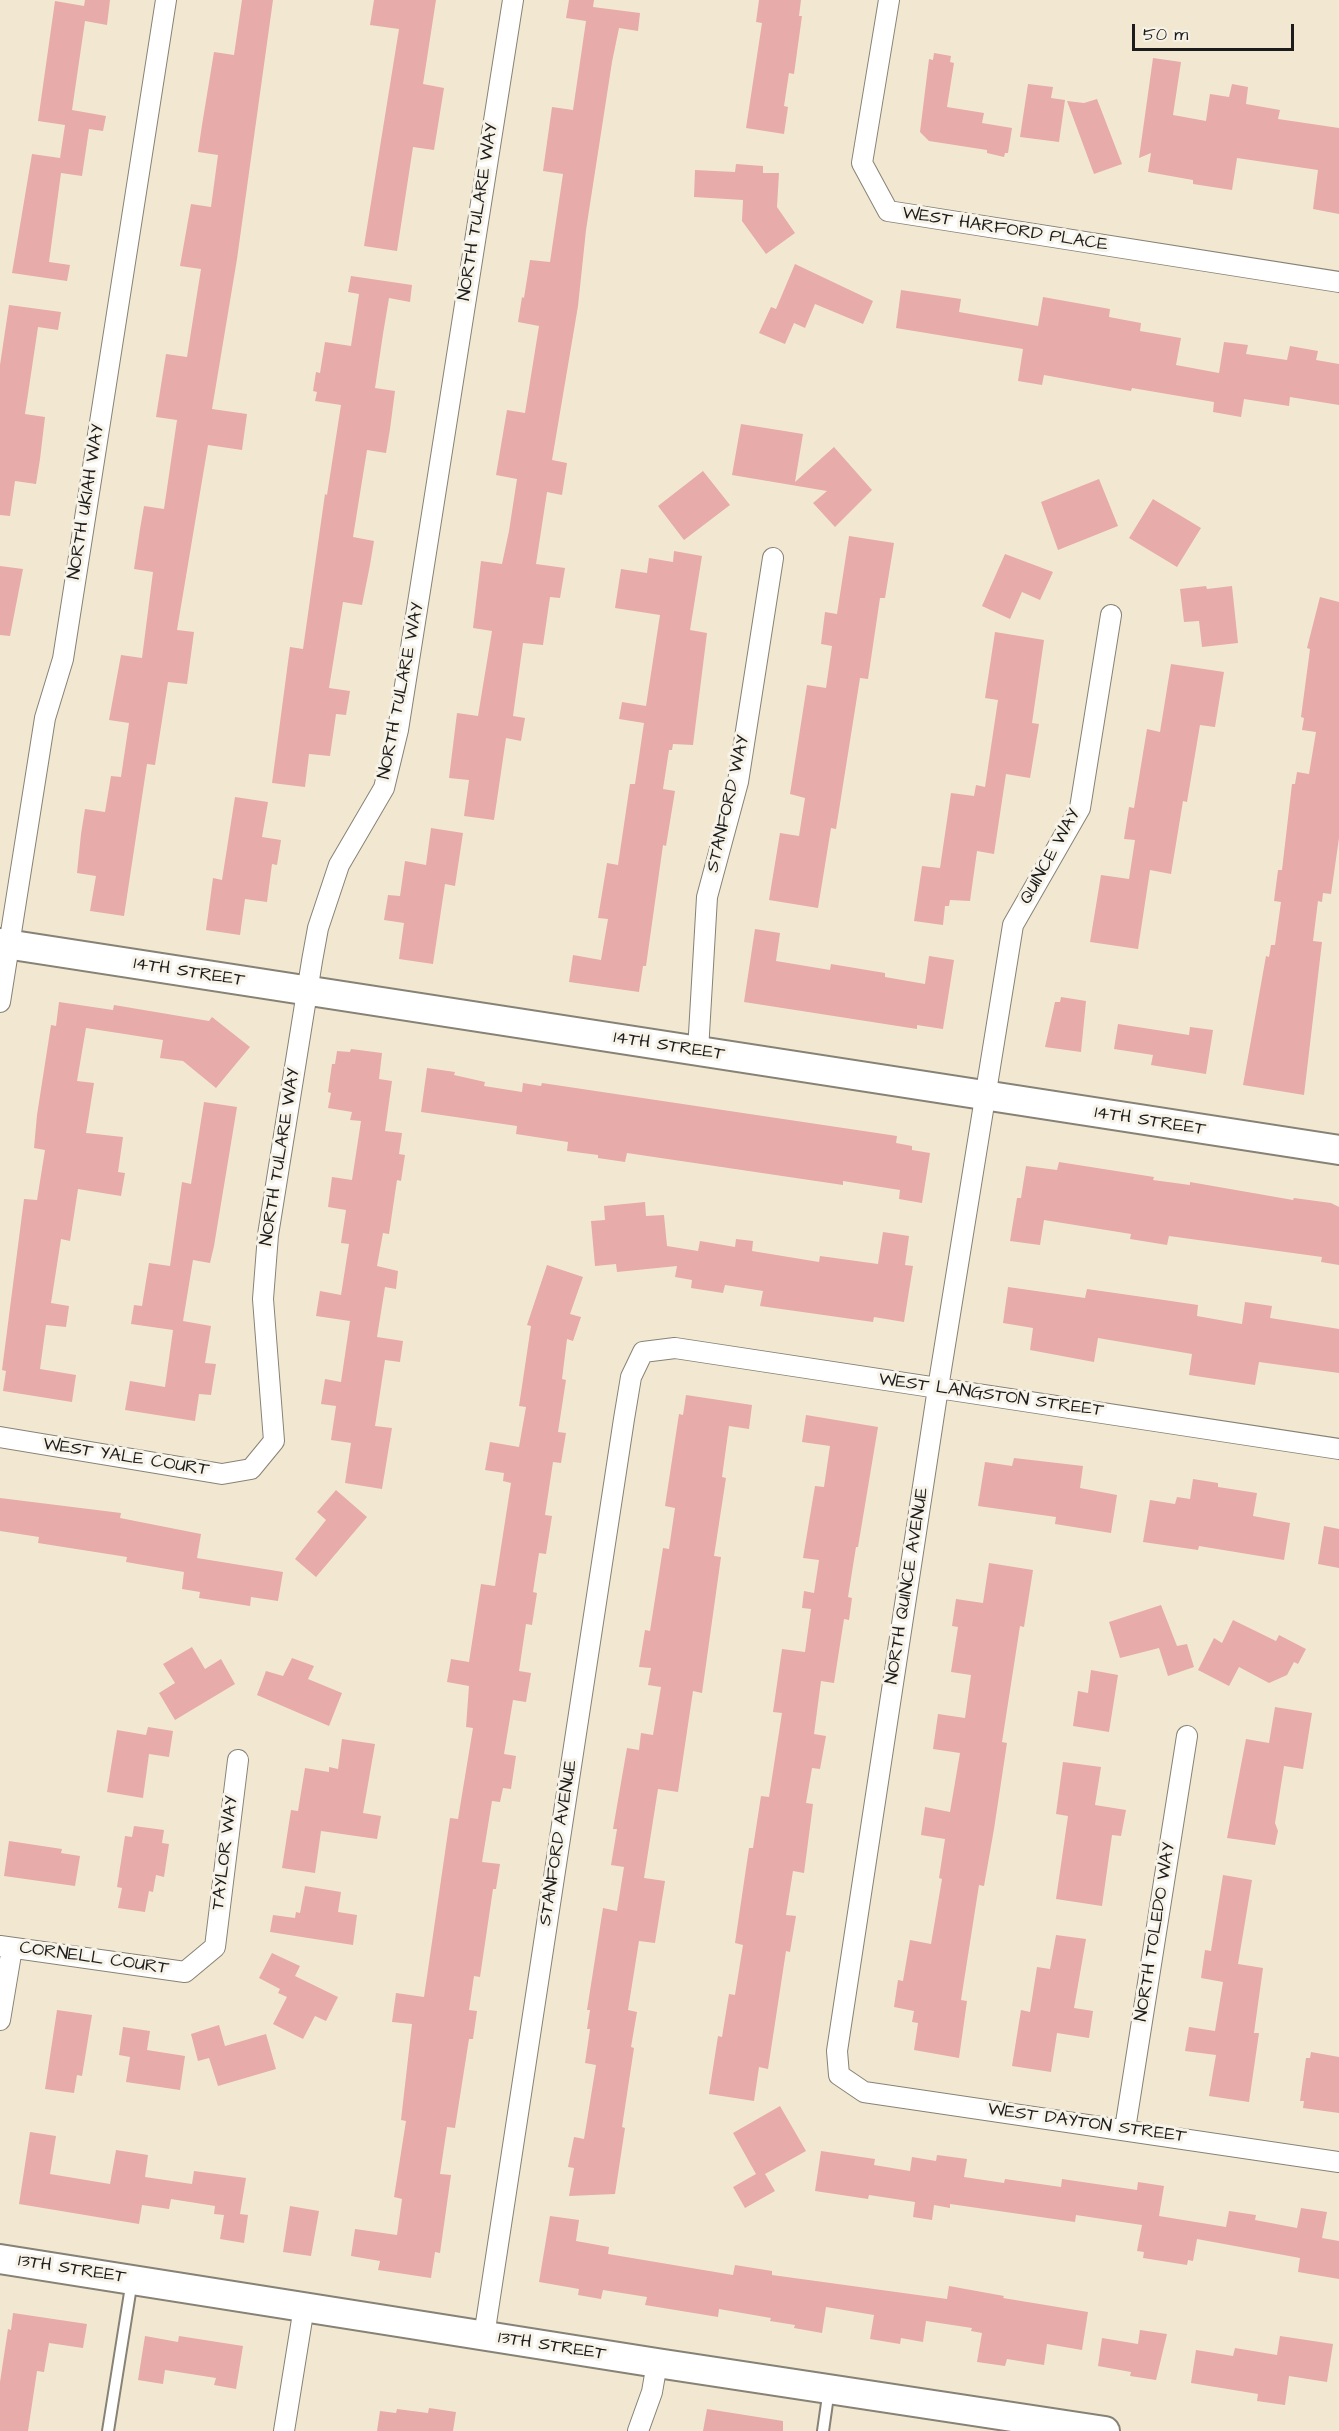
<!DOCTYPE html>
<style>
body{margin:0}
#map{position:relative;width:1339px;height:2431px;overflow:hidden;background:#f2e8d1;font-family:"Architects Daughter",sans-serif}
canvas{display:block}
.scale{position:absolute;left:1132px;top:24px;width:162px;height:27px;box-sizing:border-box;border:3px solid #1c1c1c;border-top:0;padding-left:8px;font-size:18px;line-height:21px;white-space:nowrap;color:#1c1c1c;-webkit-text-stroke:4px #f7f3e8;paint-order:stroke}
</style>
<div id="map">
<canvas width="1339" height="2431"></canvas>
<div class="scale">50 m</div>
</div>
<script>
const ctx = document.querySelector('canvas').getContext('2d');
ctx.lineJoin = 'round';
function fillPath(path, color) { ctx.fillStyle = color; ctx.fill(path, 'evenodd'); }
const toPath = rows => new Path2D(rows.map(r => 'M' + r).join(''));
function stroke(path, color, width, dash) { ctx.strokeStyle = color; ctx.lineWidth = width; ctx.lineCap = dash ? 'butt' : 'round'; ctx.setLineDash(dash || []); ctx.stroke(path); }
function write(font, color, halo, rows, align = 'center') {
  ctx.font = font + ' "Architects Daughter",sans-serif'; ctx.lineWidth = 6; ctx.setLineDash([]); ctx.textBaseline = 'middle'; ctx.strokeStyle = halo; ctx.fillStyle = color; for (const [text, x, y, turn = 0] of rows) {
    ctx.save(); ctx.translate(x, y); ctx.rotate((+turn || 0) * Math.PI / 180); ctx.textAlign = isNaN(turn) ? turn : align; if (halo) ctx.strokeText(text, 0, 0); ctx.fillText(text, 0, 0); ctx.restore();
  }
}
const building = toPath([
 [85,0,110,0,107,25,85,21,72,110,106,116,103,131,89,129,82,176,61,173,49,262,70,265,67,281,12,273,32,154,60,158,65,125,38,121,55,1,84,6],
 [242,0,273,0,237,259,212,409,247,414,242,450,208,445,177,630,194,632,187,684,168,682,155,765,147,764,124,916,90,911,96,876,77,873,81,834,85,809,105,812,111,776,121,777,129,723,109,720,121,655,142,658,153,572,134,569,140,529,144,506,164,509,177,420,156,417,162,379,166,354,187,357,201,269,180,266,191,204,211,207,218,155,198,152,202,125,214,52,234,55],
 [374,0,436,0,423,84,444,88,434,150,413,147,397,251,364,246,399,29,370,25],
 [569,0,594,0,593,7,640,13,638,31,619,28,612,62,586,230,578,306,552,460,567,463,562,495,547,492,536,564,565,568,560,598,550,597,543,645,523,643,513,716,525,718,521,741,506,738,494,820,464,816,469,780,449,778,457,713,478,716,492,631,473,628,481,561,502,564,509,531,517,479,496,475,507,410,525,413,539,326,518,322,522,297,524,298,530,260,550,262,563,174,543,171,552,107,573,110,586,21,566,18],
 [759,0,801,0,799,16,802,16,794,74,789,73,784,106,788,107,784,134,746,128,762,23,756,22],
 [934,53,951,56,950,62,954,63,947,107,984,113,982,123,1012,128,1008,153,1005,153,1004,157,987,153,987,150,929,141,920,132,929,59,933,60],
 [1153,58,1181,62,1173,115,1206,121,1210,94,1229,97,1232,84,1248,87,1246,104,1280,110,1278,119,1339,128,1339,214,1313,209,1318,170,1237,158,1232,190,1193,184,1193,180,1148,172,1151,153,1139,158],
 [1028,84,1053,87,1051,98,1065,100,1059,142,1020,137],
 [1097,99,1122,164,1094,174,1067,101,1084,103],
 [736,164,763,166,763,173,779,173,777,207,795,233,766,254,742,221,743,200,694,197,695,170,735,172],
 [795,264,873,301,863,324,815,304,805,328,794,323,785,344,759,333,771,307,776,309],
 [351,276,412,285,410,302,389,298,383,334,375,388,395,391,390,429,386,453,367,450,353,537,374,541,370,565,362,605,343,602,329,688,350,691,346,715,336,714,330,756,309,754,305,787,272,783,290,647,303,649,325,494,327,495,341,405,315,401,317,392,313,391,316,372,320,373,325,342,351,346,359,294,348,292],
 [901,290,961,299,959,312,1038,326,1043,297,1110,309,1109,317,1141,323,1140,331,1181,338,1176,365,1219,373,1224,342,1248,345,1246,354,1287,360,1290,346,1318,351,1316,360,1339,364,1339,405,1290,397,1289,406,1244,399,1241,417,1213,412,1214,402,1132,388,1131,391,1044,375,1042,385,1018,381,1023,349,896,328],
 [9,305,61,312,58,330,38,327,25,414,45,417,40,459,36,484,15,481,10,516,0,515,0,365],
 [741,424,803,434,795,482,834,447,872,490,835,527,813,503,827,491,732,475],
 [703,471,730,505,684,540,658,506],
 [1099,479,1118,526,1058,550,1041,502],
 [1153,499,1201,528,1177,567,1129,538],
 [849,536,894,543,885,598,880,598,868,679,860,678,836,829,831,828,818,908,769,900,780,833,799,836,805,798,790,794,807,685,826,688,832,646,821,644,825,612,837,614],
 [674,551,702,556,690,630,707,633,693,745,673,744,672,750,669,750,663,789,675,791,666,846,663,845,646,966,643,966,639,992,569,982,573,955,601,960,608,919,598,918,607,863,618,865,630,784,635,784,644,723,619,719,622,702,646,706,660,615,615,608,621,569,647,573,649,558,673,562],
 [1005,554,1053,572,1040,600,1022,592,1010,619,982,606],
 [0,566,23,569,10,636,0,635],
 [1206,586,1207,589,1232,586,1238,643,1202,647,1199,621,1184,622,1180,589],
 [1320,597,1339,602,1339,838,1331,894,1323,893,1322,902,1318,901,1313,941,1322,942,1304,1095,1243,1085,1266,956,1269,957,1271,945,1275,945,1281,902,1274,901,1278,870,1282,870,1292,784,1295,784,1297,772,1309,774,1316,732,1302,730,1304,718,1301,717,1310,649,1307,648],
 [995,632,1044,640,1032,723,1039,724,1030,778,1006,774,994,854,977,851,970,901,950,900,949,906,945,906,943,925,914,921,922,866,940,868,951,793,974,796,976,785,985,787,998,700,985,698],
 [1171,664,1224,672,1215,727,1200,725,1187,802,1183,801,1171,874,1150,870,1138,949,1090,942,1101,875,1129,879,1135,840,1124,839,1129,807,1134,808,1147,729,1160,732],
 [235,797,268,802,262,837,281,840,277,865,272,864,267,902,245,899,240,935,206,930,213,878,222,880],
 [431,828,463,833,455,886,445,884,433,964,399,959,404,923,384,920,388,895,400,896,405,861,426,865],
 [755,929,780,933,776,961,830,970,831,964,885,973,885,977,925,984,929,956,954,960,943,1029,917,1025,917,1029,744,1002],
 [1061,997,1086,1001,1081,1052,1045,1047,1055,1002,1060,1002],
 [59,1002,113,1010,114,1005,209,1021,212,1017,250,1047,216,1088,183,1061,160,1058,163,1040,86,1028,77,1081,94,1083,86,1133,123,1137,118,1172,125,1173,121,1196,78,1189,70,1241,61,1239,51,1303,69,1306,66,1327,46,1325,40,1369,76,1375,72,1402,3,1391,6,1371,2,1370,24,1199,37,1200,45,1150,34,1148,37,1115,51,1025,56,1026],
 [1118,1024,1189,1035,1190,1027,1213,1030,1206,1074,1151,1065,1153,1055,1114,1049],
 [351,1049,382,1053,379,1079,392,1081,385,1131,402,1133,399,1154,405,1155,401,1181,397,1180,389,1234,383,1233,377,1266,398,1271,396,1289,385,1287,377,1337,403,1341,400,1362,385,1360,375,1426,392,1428,382,1489,345,1483,351,1443,331,1440,336,1406,321,1404,325,1379,341,1382,350,1321,316,1316,320,1291,341,1295,349,1244,341,1243,346,1210,328,1207,332,1177,352,1180,361,1121,350,1120,352,1112,328,1108,331,1093,328,1092,332,1064,335,1064,337,1051,350,1052],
 [427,1068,455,1072,454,1075,485,1082,484,1086,522,1092,523,1083,541,1086,542,1083,897,1136,896,1143,912,1146,912,1150,930,1153,922,1203,899,1199,900,1190,843,1181,843,1185,627,1153,625,1162,598,1158,598,1155,567,1151,568,1142,516,1134,517,1126,421,1112],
 [204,1102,237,1107,214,1246,210,1263,193,1260,183,1321,211,1326,205,1363,216,1364,211,1395,199,1394,195,1421,125,1410,130,1381,165,1387,173,1330,131,1324,134,1305,142,1306,149,1263,170,1266,182,1182,191,1184],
 [1059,1162,1154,1177,1153,1180,1190,1185,1190,1182,1293,1200,1294,1198,1331,1203,1339,1207,1339,1265,1321,1262,1322,1257,1169,1236,1167,1245,1130,1239,1131,1234,1044,1220,1040,1245,1010,1241,1017,1198,1021,1198,1026,1166,1057,1170],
 [645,1202,646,1216,664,1215,667,1246,698,1251,700,1241,735,1247,736,1239,753,1241,752,1251,819,1262,820,1256,878,1264,883,1232,909,1236,905,1265,913,1266,904,1322,874,1317,873,1322,760,1306,763,1291,725,1285,723,1293,691,1288,692,1280,675,1277,677,1266,617,1272,616,1264,595,1266,591,1221,605,1220,604,1206],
 [547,1265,583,1277,570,1314,581,1317,573,1341,567,1339,562,1379,566,1380,558,1432,566,1433,561,1463,553,1462,545,1515,552,1516,546,1554,539,1553,533,1592,537,1593,532,1625,526,1624,519,1671,531,1673,526,1702,513,1700,504,1754,516,1756,511,1789,503,1788,500,1802,492,1801,482,1862,500,1864,496,1889,493,1889,480,1977,474,1976,469,2010,477,2011,473,2039,469,2039,455,2128,447,2127,440,2174,451,2175,440,2253,435,2252,431,2278,378,2270,380,2261,351,2256,355,2229,397,2235,402,2199,394,2197,406,2121,401,2120,412,2024,392,2022,396,1993,424,1997,450,1818,458,1819,473,1728,466,1727,469,1686,447,1682,451,1659,469,1662,481,1584,495,1586,511,1483,503,1481,504,1473,485,1470,490,1442,519,1447,526,1407,519,1406,531,1326,527,1325],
 [1008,1287,1085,1298,1087,1289,1164,1300,1198,1305,1197,1316,1242,1324,1245,1302,1272,1306,1270,1318,1339,1329,1339,1373,1259,1362,1255,1385,1189,1375,1192,1354,1098,1338,1094,1362,1030,1350,1033,1328,1003,1323],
 [686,1395,752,1405,749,1429,729,1426,722,1477,726,1478,714,1556,721,1557,702,1693,693,1691,678,1792,658,1789,644,1878,665,1881,655,1943,639,1941,628,2010,637,2012,631,2047,634,2048,622,2127,625,2128,615,2194,569,2196,574,2168,568,2167,574,2137,584,2139,596,2065,585,2063,590,2029,587,2029,590,2010,587,2010,603,1908,617,1911,624,1867,611,1865,617,1829,613,1829,627,1748,639,1750,641,1733,653,1735,661,1687,648,1685,651,1668,639,1667,645,1630,650,1631,663,1548,669,1549,675,1508,665,1506,679,1414,683,1415],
 [806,1415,878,1427,858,1547,856,1547,848,1597,852,1598,849,1620,844,1619,834,1683,821,1681,814,1734,826,1736,820,1769,812,1768,806,1803,813,1804,804,1873,793,1871,786,1915,796,1916,790,1952,786,1951,768,2069,759,2067,754,2101,709,2094,718,2036,722,2037,729,1994,735,1995,743,1945,735,1943,749,1848,753,1848,761,1796,769,1797,782,1713,773,1712,782,1649,805,1652,811,1609,802,1608,804,1591,814,1593,819,1560,803,1558,815,1486,824,1487,830,1446,802,1442],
 [1014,1458,1083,1466,1080,1488,1117,1495,1111,1533,1055,1524,1056,1517,978,1506,985,1462,1012,1466],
 [1193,1479,1218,1483,1218,1487,1257,1493,1253,1516,1290,1523,1284,1560,1199,1546,1198,1550,1143,1542,1150,1500,1175,1504,1177,1497,1190,1499],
 [336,1490,367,1517,316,1577,295,1559,326,1520,317,1512],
 [0,1498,121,1513,120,1518,201,1534,197,1558,283,1572,278,1601,251,1597,250,1606,199,1598,200,1592,182,1589,184,1572,126,1562,127,1557,38,1543,39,1537,0,1531],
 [1324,1526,1339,1529,1339,1568,1318,1564],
 [989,1563,1033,1570,1024,1627,1020,1626,1002,1742,1007,1743,994,1829,984,1886,979,1885,961,2000,967,2001,959,2058,914,2050,918,2023,912,2022,914,2011,894,2007,898,1980,903,1981,910,1940,931,1944,942,1879,939,1878,945,1839,921,1835,925,1807,950,1812,960,1753,933,1749,938,1714,965,1718,971,1675,951,1672,958,1627,952,1626,956,1599,983,1603],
 [1161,1605,1177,1646,1187,1644,1194,1667,1168,1676,1159,1648,1120,1658,1109,1622],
 [1233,1620,1276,1641,1279,1635,1306,1649,1298,1664,1294,1662,1287,1675,1269,1683,1239,1667,1229,1686,1198,1670,1214,1638,1222,1643],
 [192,1647,205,1669,221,1659,235,1684,175,1720,159,1693,175,1683,163,1664],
 [292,1658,314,1666,308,1679,342,1693,329,1726,257,1695,266,1671,283,1676],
 [1091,1670,1118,1675,1109,1732,1073,1726,1078,1691,1088,1693],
 [1275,1707,1312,1713,1303,1769,1284,1766,1275,1823,1278,1831,1275,1845,1227,1838,1246,1739,1269,1743],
 [148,1727,173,1731,169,1757,149,1754,143,1798,107,1792,117,1730,146,1735],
 [342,1739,375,1744,363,1813,381,1816,377,1839,321,1831,315,1873,282,1868,291,1810,298,1811,305,1768,329,1772,329,1767,338,1769],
 [1063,1762,1101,1767,1095,1805,1126,1810,1121,1836,1112,1835,1102,1906,1056,1899,1068,1816,1056,1814],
 [134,1826,164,1830,162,1843,169,1844,164,1877,156,1875,153,1892,149,1891,145,1912,118,1908,122,1888,117,1887,125,1836,132,1837],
 [9,1841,62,1849,61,1853,80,1856,75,1886,4,1876],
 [1223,1875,1252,1880,1238,1964,1263,1968,1254,2033,1259,2033,1249,2102,1209,2096,1216,2055,1185,2051,1189,2027,1215,2031,1223,1982,1201,1978,1205,1950,1211,1951],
 [305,1886,341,1892,338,1912,357,1915,353,1945,270,1932,273,1915,295,1918,296,1912,300,1913],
 [1056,1935,1086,1939,1074,2008,1093,2011,1089,2038,1057,2033,1051,2072,1012,2066,1021,2010,1030,2012,1037,1967,1050,1969],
 [272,1953,300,1966,295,1976,338,1997,326,2021,315,2016,303,2039,273,2024,287,1997,278,1993,280,1989,259,1978],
 [57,2010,92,2015,82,2076,77,2075,74,2093,45,2089],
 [219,2025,225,2046,266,2034,276,2069,218,2086,209,2058,198,2061,191,2034],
 [123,2027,150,2031,147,2050,185,2056,180,2090,126,2082,130,2057,119,2055],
 [1311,2052,1339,2057,1339,2113,1303,2108,1304,2101,1300,2101,1306,2058,1310,2058],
 [780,2106,806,2151,765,2174,775,2191,745,2208,733,2187,756,2174,733,2133],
 [30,2132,56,2136,50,2174,110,2184,116,2150,148,2155,145,2177,192,2184,194,2171,246,2178,240,2214,248,2215,244,2243,220,2239,224,2215,214,2214,215,2206,171,2199,169,2209,142,2205,139,2224,19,2204],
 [821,2151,875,2159,874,2165,910,2171,912,2157,936,2161,937,2155,967,2159,964,2177,1004,2183,1005,2179,1061,2187,1062,2179,1137,2190,1138,2182,1164,2186,1159,2216,1226,2227,1229,2211,1256,2215,1255,2220,1297,2228,1301,2208,1327,2212,1322,2238,1339,2241,1339,2279,1298,2272,1300,2258,1197,2239,1193,2261,1188,2260,1187,2265,1143,2258,1144,2252,1137,2251,1142,2225,1076,2215,1075,2222,950,2204,950,2208,934,2205,932,2220,913,2217,915,2202,869,2195,868,2199,815,2191],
 [290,2206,319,2211,311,2256,283,2252],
 [550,2216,579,2220,576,2241,609,2247,608,2254,733,2275,735,2265,772,2271,772,2275,947,2299,949,2286,1004,2296,1003,2298,1088,2312,1082,2350,1047,2344,1044,2365,1007,2359,1005,2366,977,2362,982,2333,971,2331,972,2328,926,2321,923,2342,901,2338,900,2344,870,2339,874,2315,826,2307,822,2333,794,2328,795,2325,770,2321,771,2318,719,2309,718,2317,645,2305,647,2297,603,2290,601,2299,578,2295,579,2289,539,2282],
 [13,2313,87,2324,83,2348,49,2343,44,2372,37,2371,28,2431,0,2431,0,2382,8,2329,11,2330],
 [1140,2330,1167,2334,1156,2380,1130,2376,1131,2372,1098,2366,1102,2338,1138,2344],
 [145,2336,178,2342,179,2336,243,2346,236,2389,214,2385,216,2378,165,2370,163,2384,138,2380],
 [1280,2336,1333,2344,1327,2382,1289,2376,1285,2405,1257,2401,1258,2394,1191,2383,1196,2350,1233,2356,1235,2348,1277,2355],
 [429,2408,456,2412,453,2431,377,2431,380,2411,396,2413,397,2409,428,2413],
 [707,2409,783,2421,783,2431,703,2431]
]);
const lane = toPath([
 [108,2431,132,2280],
 [823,2431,829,2389]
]);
const street = toPath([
 [889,0,862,163,888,211,1339,282],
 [1111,615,1080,808,1013,925,938,1388,837,2051,839,2075,864,2092,1339,2162],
 [0,1002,45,718,63,659,166,0],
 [698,1051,707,897,738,782,773,558],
 [0,1437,222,1474,251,1469,274,1441,263,1299,268,1235,312,961,318,928,339,865,384,788,398,730,513,0],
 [0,1946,185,1972,215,1947,238,1760],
 [0,2020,12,1948],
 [1125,2129,1187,1736],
 [484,2336,624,1419,631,1377,643,1352,675,1348,1339,1449],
 [284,2431,304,2307],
 [638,2431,652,2392,657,2363]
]);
const secondary = toPath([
 [0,943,1339,1150],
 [0,2259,657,2363,1105,2431]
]);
const streetNames = [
 ["NORTH TULARE WAY",479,212,-81],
 ["WEST HARFORD PLACE",1005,230,9],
 ["NORTH UKIAH WAY",87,502,-81],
 ["NORTH TULARE WAY",402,691,-79],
 ["STANFORD WAY",729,804,-77],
 ["QUINCE WAY",1051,857,-61],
 ["14TH STREET",189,973,9],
 ["14TH STREET",669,1047,9],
 ["14TH STREET",1150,1122,9],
 ["NORTH TULARE WAY",281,1157,-81],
 ["WEST LANGSTON STREET",991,1396,8],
 ["WEST YALE COURT",126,1458,9],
 ["NORTH QUINCE AVENUE",908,1586,-81],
 ["STANFORD AVENUE",559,1843,-81],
 ["TAYLOR WAY",226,1853,-83],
 ["NORTH TOLEDO WAY",1156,1932,-81],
 ["CORNELL COURT",94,1959,8],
 ["WEST DAYTON STREET",1087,2124,8],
 ["13TH STREET",72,2270,9],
 ["13TH STREET",552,2347,9]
];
fillPath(building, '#e7aba9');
stroke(lane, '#878276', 14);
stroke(street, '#878276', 22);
stroke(secondary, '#878276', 32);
stroke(lane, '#fff', 10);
stroke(street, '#fff', 20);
stroke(secondary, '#fff', 28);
write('18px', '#1c1c1c', '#f7f3e8', streetNames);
</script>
